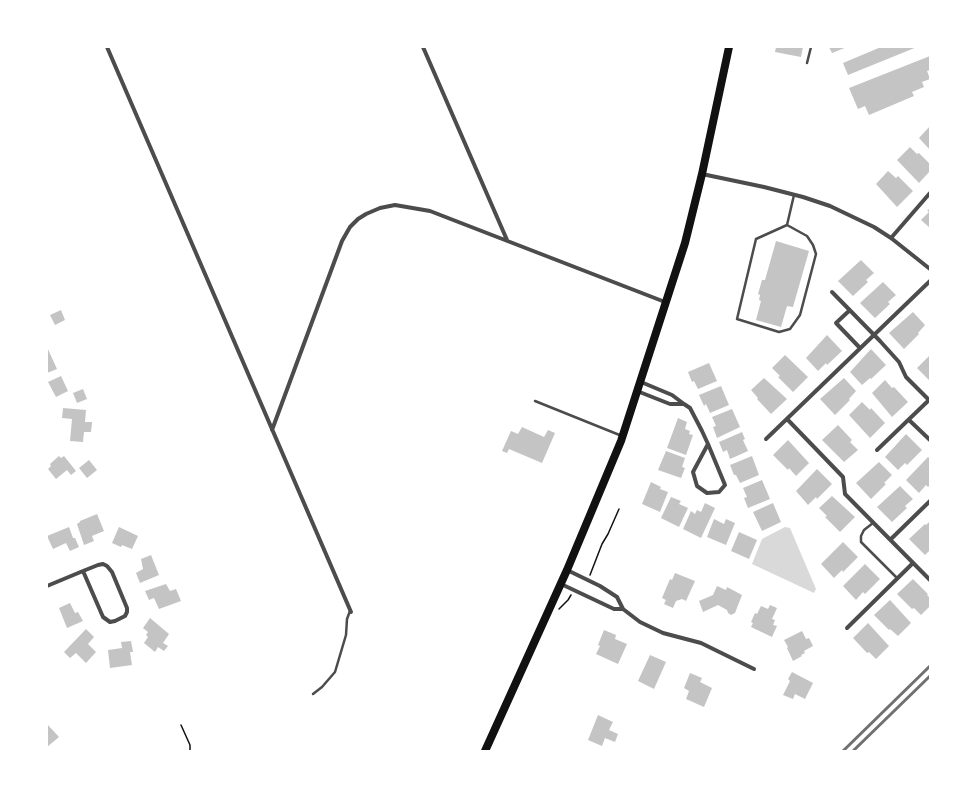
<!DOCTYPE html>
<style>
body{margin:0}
#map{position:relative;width:977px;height:798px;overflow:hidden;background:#fff;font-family:Inter,sans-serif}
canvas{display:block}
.frame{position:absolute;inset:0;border:48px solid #fff;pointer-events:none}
</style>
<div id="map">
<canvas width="977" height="798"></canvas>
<div class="frame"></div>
</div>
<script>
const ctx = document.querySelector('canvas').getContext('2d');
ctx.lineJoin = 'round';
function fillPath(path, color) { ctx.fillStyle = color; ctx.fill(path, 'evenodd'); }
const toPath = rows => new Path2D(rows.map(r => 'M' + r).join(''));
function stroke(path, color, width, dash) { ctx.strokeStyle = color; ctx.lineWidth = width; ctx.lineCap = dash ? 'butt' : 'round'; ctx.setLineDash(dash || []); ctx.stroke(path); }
const water = toPath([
 [785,527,790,528,816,589,814,593,752,564,762,539]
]);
const building = toPath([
 [776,47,803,47,801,57,775,52],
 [829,47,847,47,832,53],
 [881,47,917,47,848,75,843,63],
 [930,56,930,70,927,71,930,79,922,82,924,87,912,92,914,96,869,115,865,106,858,109,849,88],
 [930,126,930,150,919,138],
 [910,147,917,154,919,153,930,164,930,171,919,183,897,160],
 [888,171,896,178,898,176,913,191,897,207,876,184],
 [930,208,930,228,921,220,929,212,927,211],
 [776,241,809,251,793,307,787,306,781,327,756,320,761,301,759,300,760,295,758,294,762,280,765,280],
 [861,260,874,273,866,280,868,282,853,296,838,281],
 [883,282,896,295,888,302,890,304,875,318,860,303],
 [61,310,65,320,55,325,50,315],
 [913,312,925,325,918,333,919,334,904,349,889,333],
 [827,335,842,351,827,365,826,363,818,371,806,358],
 [47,347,57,369,47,373],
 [871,349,886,365,871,379,870,378,862,385,850,372],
 [785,355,808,377,793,392,778,377,780,376,772,368],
 [930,355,930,381,917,368],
 [709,363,717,381,698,389,694,381,692,382,688,372],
 [61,376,68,391,56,397,48,382],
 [764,378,787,399,771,414,757,399,758,398,751,390],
 [844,378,856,391,849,399,850,400,835,415,820,399],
 [885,380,892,388,894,387,908,402,892,417,872,393],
 [721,386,729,405,710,413,706,404,704,406,699,395],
 [83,389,87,399,77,403,73,393],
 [862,402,870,410,871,408,885,423,870,438,849,415],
 [63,408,86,410,85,422,92,422,91,432,84,432,83,442,70,441,72,419,62,418],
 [732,409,740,427,717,438,713,427,716,426,712,417],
 [678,418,687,422,685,429,690,431,689,434,693,435,686,455,667,448],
 [838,425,852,440,850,442,858,450,844,462,822,440],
 [522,427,544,437,548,430,555,433,542,463,509,449,507,453,502,451,511,431,518,434],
 [742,432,745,439,743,440,748,451,730,459,727,450,723,452,719,442],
 [906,434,922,450,907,465,905,463,898,470,885,457],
 [788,440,809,463,796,476,789,468,788,470,773,455],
 [666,451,685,458,682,467,685,468,681,478,658,470],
 [59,456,61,458,64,456,76,471,71,475,67,470,56,479,48,469,51,466,50,464],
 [752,456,759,475,740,483,736,475,734,475,730,465],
 [928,457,930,459,930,485,928,487,926,485,919,493,906,480],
 [89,460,97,470,87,478,79,468],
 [879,462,892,475,884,483,886,484,871,499,856,483],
 [817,469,832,484,817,499,816,497,808,505,796,491],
 [762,480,770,499,748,508,744,498,747,497,743,488],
 [651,482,661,487,660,489,668,492,660,512,642,504],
 [900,486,913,499,905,506,907,508,892,522,877,507],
 [832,496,855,517,840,532,825,517,827,516,819,508],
 [671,497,681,501,679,504,688,508,679,527,661,518],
 [705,503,715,508,701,538,683,529,691,511,695,514,697,510,701,512],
 [773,503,781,522,762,531,753,512],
 [97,514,104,531,92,536,94,541,84,545,77,524,80,522,80,521],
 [714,519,724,524,726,519,735,523,726,545,707,537],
 [930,521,930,550,925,555,909,539,925,524,926,525],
 [69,527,73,538,75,538,79,547,70,551,66,543,53,549,47,536],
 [119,527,138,536,132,549,122,545,121,547,112,543],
 [739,532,757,540,749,559,731,551],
 [843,542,858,557,843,572,842,570,834,578,821,564],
 [151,555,159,575,140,583,136,573,143,569,141,559],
 [865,564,880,579,865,594,863,592,856,600,843,586],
 [675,573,695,581,686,601,682,599,676,601,673,608,664,604,666,600,662,598,670,579,672,580],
 [913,579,928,594,927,595,930,598,930,606,921,615,914,608,912,609,897,594],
 [166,584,170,591,176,589,181,601,159,609,154,598,149,600,145,591],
 [717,586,726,590,727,587,742,595,735,613,731,615,728,613,727,610,718,605,703,612,699,601,713,595],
 [890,600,911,623,898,636,890,629,889,630,874,615],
 [70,603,75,613,78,612,83,621,67,628,59,608],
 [770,605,777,608,772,619,775,620,773,625,777,626,772,637,751,627,753,623,751,622,755,613,757,614,761,606,768,609],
 [150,618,169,634,163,643,168,646,164,651,158,647,155,652,144,643,148,637,146,635,148,632,143,628],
 [868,623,889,646,876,659,869,652,867,653,853,638],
 [86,629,94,637,88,644,96,652,86,663,76,653,70,658,64,652],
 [604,630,616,635,615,639,627,644,618,664,596,654,600,646,598,645],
 [802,631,806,639,809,638,813,646,804,651,805,653,801,655,802,656,793,661,787,648,788,647,784,640],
 [131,641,133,652,130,652,132,665,110,668,108,650,122,648,121,642],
 [650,655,666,662,654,689,638,681],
 [792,672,813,683,805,699,795,694,793,699,783,695,790,681,788,679],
 [690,673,702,678,700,682,712,688,704,707,686,699,689,691,684,688],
 [598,715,613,722,609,730,618,734,615,742,605,738,602,746,588,740],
 [47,724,59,737,47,747]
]);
const path = toPath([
 [590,575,602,544,608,534,619,509],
 [559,609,568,600,571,595],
 [181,725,190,745,190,751]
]);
const service = toPath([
 [807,63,811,47],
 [787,225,756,239,737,319,779,332,790,329,800,315,816,254,813,245,807,236,787,225,794,195],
 [535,401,622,436],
 [873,523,864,530,861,536,861,542,897,578],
 [313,694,322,687,335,672,346,635,347,619,350,611]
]);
const minor = toPath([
 [107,47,351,612],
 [423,47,507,240],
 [702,174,764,187,803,197,830,206,874,227,891,238,930,269],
 [891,238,930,193],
 [832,292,880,341,899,362,906,377,929,400,877,450],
 [850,310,836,323,860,348],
 [637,391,670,404,684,404,672,395,641,382],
 [684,404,690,408,702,431,708,444,725,485,719,492,707,493,697,486,693,472,708,444],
 [787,419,843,477,845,494,930,580],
 [909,420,930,440],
 [272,430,342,241,350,227,358,219,366,214,380,208,395,205,430,211,665,302],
 [766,439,930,281],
 [891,539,930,501],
 [103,564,107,566,112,572,127,608,127,612,125,616,115,621,110,622,103,617,83,571,98,565,103,564],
 [567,570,600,586,617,597,623,609,640,622,663,633,701,643,754,669],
 [561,584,614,609,623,609],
 [47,586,83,571],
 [847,628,913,563]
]);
const primary = toPath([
 [485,751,567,570,621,441,685,243,702,174,729,47]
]);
const rail = toPath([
 [843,751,930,666],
 [853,751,930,676]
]);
fillPath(water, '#d9d9d9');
fillPath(building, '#c4c4c4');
stroke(path, '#111', 1.5);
stroke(service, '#4c4c4c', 2.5);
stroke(minor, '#4c4c4c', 4);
stroke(primary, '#111', 8);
stroke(rail, '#707070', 3);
</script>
